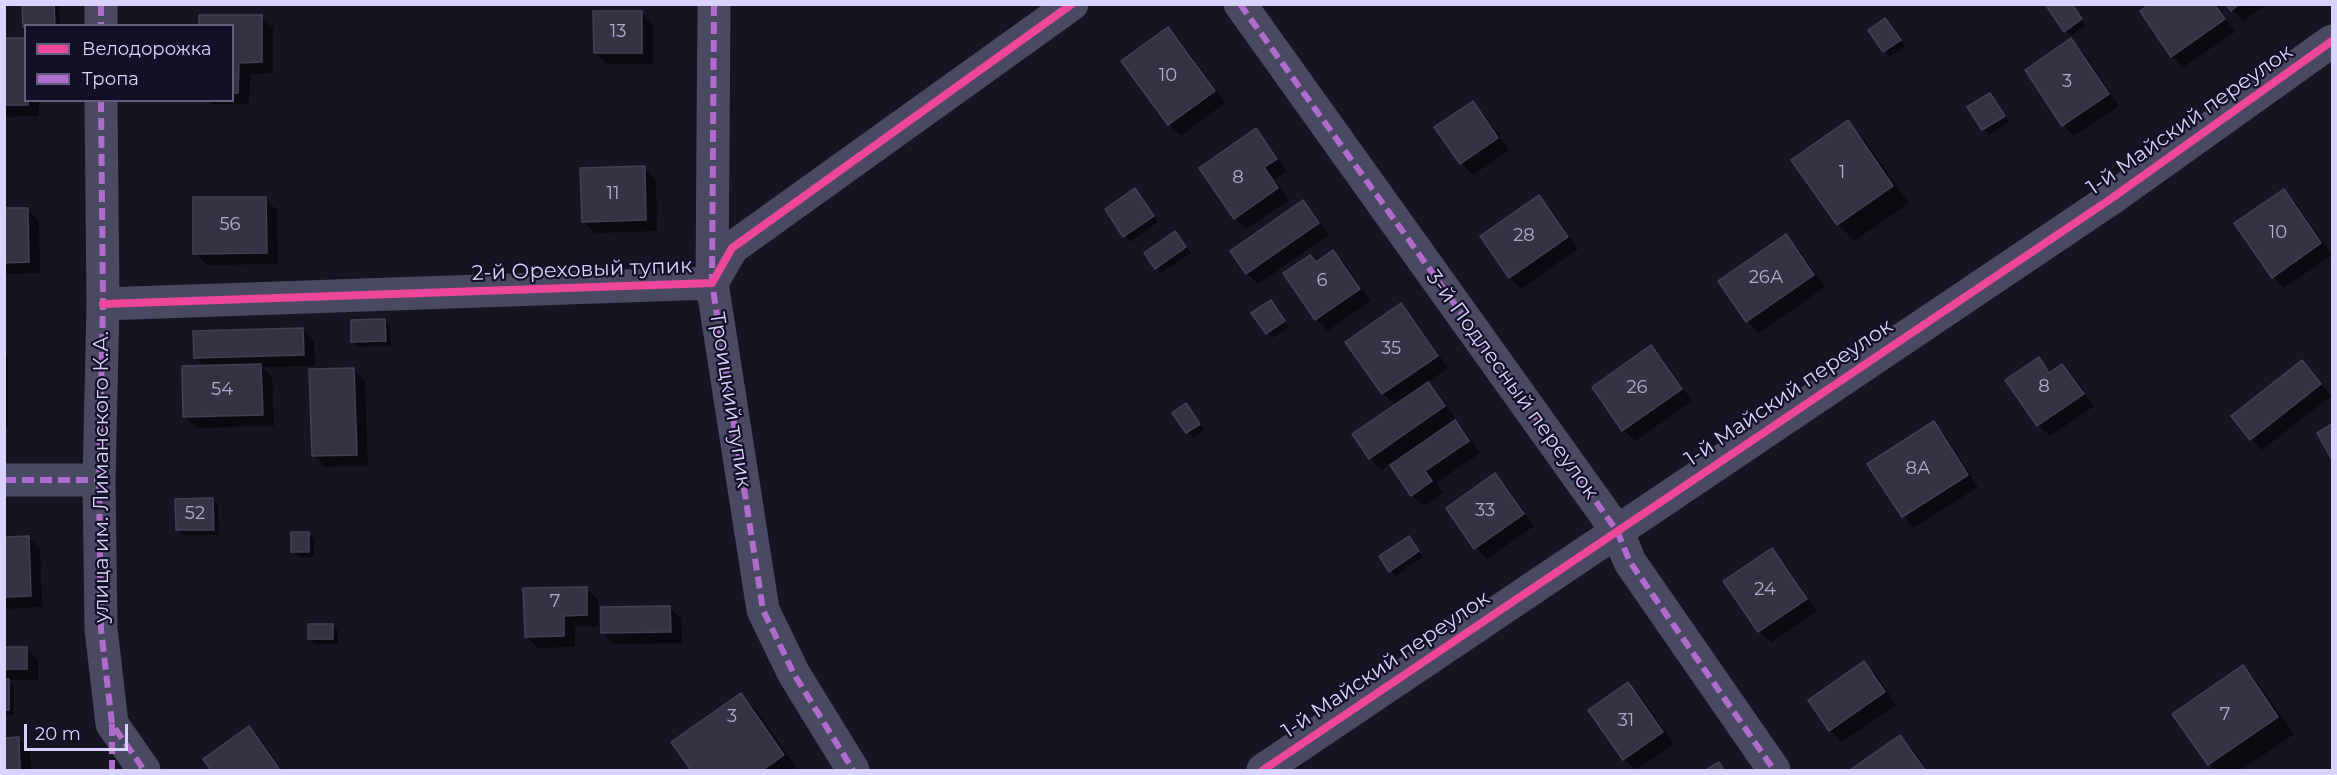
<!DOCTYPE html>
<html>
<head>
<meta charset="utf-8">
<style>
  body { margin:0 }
  #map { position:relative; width:2337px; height:775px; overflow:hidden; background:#161421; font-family:Montserrat,sans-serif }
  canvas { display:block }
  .frame { position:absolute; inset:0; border:6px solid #d9d4ff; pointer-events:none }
  .legend { position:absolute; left:24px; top:24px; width:210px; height:78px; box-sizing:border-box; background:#130f26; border:2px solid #625e7d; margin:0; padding:8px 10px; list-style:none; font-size:18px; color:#d9d4ff }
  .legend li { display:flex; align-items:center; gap:12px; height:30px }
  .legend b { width:30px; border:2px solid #625e7d }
  .scale { position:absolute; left:24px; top:724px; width:104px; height:27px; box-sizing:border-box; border:3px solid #d9d4ff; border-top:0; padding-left:8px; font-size:18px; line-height:21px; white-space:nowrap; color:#d9d4ff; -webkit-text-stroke:4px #130f26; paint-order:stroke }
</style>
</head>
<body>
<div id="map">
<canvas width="2337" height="775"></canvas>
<div class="frame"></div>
<ul class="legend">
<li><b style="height:8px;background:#ed469a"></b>Велодорожка</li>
<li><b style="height:8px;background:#b06ccc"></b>Тропа</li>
</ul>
<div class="scale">20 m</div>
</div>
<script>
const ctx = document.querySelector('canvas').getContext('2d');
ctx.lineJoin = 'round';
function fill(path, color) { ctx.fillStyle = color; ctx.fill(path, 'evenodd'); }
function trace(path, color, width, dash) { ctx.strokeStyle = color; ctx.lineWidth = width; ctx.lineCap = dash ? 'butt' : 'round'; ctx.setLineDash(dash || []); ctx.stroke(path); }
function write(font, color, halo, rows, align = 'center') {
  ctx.font = font + ' Montserrat,sans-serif'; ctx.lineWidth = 4.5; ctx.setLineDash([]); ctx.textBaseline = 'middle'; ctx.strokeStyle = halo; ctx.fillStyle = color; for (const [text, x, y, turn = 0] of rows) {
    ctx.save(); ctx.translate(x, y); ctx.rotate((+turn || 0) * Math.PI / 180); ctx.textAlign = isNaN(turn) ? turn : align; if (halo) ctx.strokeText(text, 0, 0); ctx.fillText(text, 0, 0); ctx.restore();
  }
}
fill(new Path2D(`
  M23,4H59L60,26H26V28Z
  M2072,4L2086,25L2071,36L2065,31Z
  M2153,4H2216L2235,32L2183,67L2172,56Z
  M2228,4H2263L2264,6L2243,21Z
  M642,13L653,25V64H607L595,53Z
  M261,17L273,28V73L250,74L249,104H212L208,100H232V26Z
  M1891,26L1905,46L1890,57L1870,30Z
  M1168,29L1180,40L1225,103L1181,136L1169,124Z
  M4,40L26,100H39V116L4,117Z
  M2071,40L2083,52L2119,106L2074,136L2063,125Z
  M1989,95L2009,122L1989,135L1969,108Z
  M1473,103L1484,114L1509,150L1473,175L1461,163L1437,128Z
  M1848,122L1864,139L1909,203L1854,241L1838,224Z
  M1255,130L1267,142L1287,171L1275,179L1289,200L1246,229L1235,218Z
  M644,168L656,180L657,231L595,233L583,221Z
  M2284,191L2295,202L2332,255L2284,288L2273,277Z
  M1140,196L1158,222L1130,242L1107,210Z
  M1539,197L1550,208L1578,249L1521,289L1510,277Z
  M265,199L277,210L278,264L207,265L195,253Z
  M1303,202L1314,213L1329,235L1258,284L1247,273Z
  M27,209L39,221L40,273L4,274V210Z
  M1175,233L1191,253L1161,273L1156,268Z
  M1786,236L1797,247L1825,287L1759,333L1747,321L1720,281Z
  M1333,252L1345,263L1370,301L1328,331L1317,319L1285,274L1317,263Z
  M1270,302L1289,327L1272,338L1267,333Z
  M1401,305L1412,317L1448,368L1427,383L1439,395L1455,418L1453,420L1467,434L1480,453L1436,483L1443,493L1424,506L1412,495L1390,463L1382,470L1370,458L1396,406L1383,393L1348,342Z
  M385,321L390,327L391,346L358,347L352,341Z
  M302,329L314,341L315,366L262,367L272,377L274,426L196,428L184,417L205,367L195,357Z
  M1651,347L1663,359L1692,401L1635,441L1623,430Z
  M4,352L8,356V427H4Z
  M2038,359L2052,373L2062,366L2074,377L2094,406L2050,436L2038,425L2007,380Z
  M2302,362L2331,396L2262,450L2251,439Z
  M354,370L365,381L368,466L325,467L313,455Z
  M1186,405L1204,430L1193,438L1175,413Z
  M1933,423L1945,434L1978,487L1914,528L1903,516Z
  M1495,475L1507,487L1534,526L1487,559L1476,548Z
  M213,500L218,505L219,535H183L177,529Z
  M309,534L314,539V557H299L293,551Z
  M28,537L40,549L42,607L4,609V538Z
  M1409,538L1423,557L1396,576L1391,571Z
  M1772,550L1783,561L1817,611L1771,643L1760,631L1725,582Z
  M586,588L598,600V626L575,627V647L538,648L526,637Z
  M670,608L681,619L682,643L614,644L602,632Z
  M333,626L338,631V644H315L309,638Z
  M26,648L38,660V680H8L14,686V715H4V649Z
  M1864,663L1876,674L1896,705L1842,742L1830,730L1810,701Z
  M2243,667L2259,684L2294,734L2241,770H2215L2209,764Z
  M1628,684L1640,695L1674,744L1636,770L1624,759Z
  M741,695L758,712L798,770H693L674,742Z
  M249,728L261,740L282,770H213L205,759Z
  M1900,737L1912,748L1927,770H1852Z
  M4,739H19L30,750L31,770H4Z`), '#0007');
const building = new Path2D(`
  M22,4H54L55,26L23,27Z
  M2045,4H2072L2082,19L2064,32Z
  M2150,4H2214L2225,19L2171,57L2140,11Z
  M2226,4H2239L2231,11Z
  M593,11H642V53H594Z
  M199,15H262V62L239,63L238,93H232V26H199Z
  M1885,18L1901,40L1883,52L1868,30Z
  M1168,27L1215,91L1168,125L1121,61Z
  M4,38H26V100H28V105H4Z
  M2071,38L2109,94L2062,126L2025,70Z
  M1990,93L2005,116L1982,130L1967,107Z
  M1473,101L1498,138L1460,164L1434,127Z
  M1848,120L1893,186L1837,225L1791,160Z
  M1256,128L1277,159L1264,167L1278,188L1234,219L1199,168Z
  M645,166L646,220L582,222L580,168Z
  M1135,188L1154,216L1123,237L1105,209Z
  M2284,189L2321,243L2272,278L2234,223Z
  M1539,195L1568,237L1509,278L1480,236Z
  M193,197H266L267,253L193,254Z
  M1303,200L1319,223L1246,274L1230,251Z
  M4,208H28L29,262L4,263Z
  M1175,231L1186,247L1155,269L1144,253Z
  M1786,234L1814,275L1746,322L1718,281Z
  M1333,250L1360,289L1315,320L1283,273L1310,255L1316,262Z
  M1271,300L1285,321L1266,334L1251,313Z
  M1401,303L1438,356L1382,394L1345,342Z
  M385,319L386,341L351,342V320Z
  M303,328L304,355L194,358L193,331Z
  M1651,345L1682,389L1622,431L1592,387Z
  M2039,357L2049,373L2062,364L2084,394L2037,426L2005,380Z
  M2302,360L2321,384L2250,440L2231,416Z
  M261,364L263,415L183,417L182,366Z
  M354,368L357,455L312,456L309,369Z
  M1428,382L1445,406L1369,459L1352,434Z
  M1186,403L1200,424L1186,433L1172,413Z
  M1455,420L1469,441L1425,471L1432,481L1411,496L1390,465Z
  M1934,421L1968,475L1902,517L1867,464Z
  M2332,424V460L2317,433Z
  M1495,473L1524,514L1474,549L1446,508Z
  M213,498L214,530H176L175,499Z
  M291,532H309V552H291Z
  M29,536L31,596L4,597V537Z
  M1409,536L1419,551L1389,572L1379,556Z
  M1772,548L1807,599L1758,632L1723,581Z
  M587,587V615L564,616V636L525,637L523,588Z
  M670,606L671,632L601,633V607Z
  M308,624H333V639H308Z
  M4,647H27V669H4Z
  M1864,661L1885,692L1829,731L1808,700Z
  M2243,665L2278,717L2208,765L2172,714Z
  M4,679H9V710H4Z
  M1628,682L1663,732L1623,760L1588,710Z
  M741,693L784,755L763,770H691L671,742Z
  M249,726L280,770H211L203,759Z
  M1900,735L1925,770H1850Z
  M19,737L20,770H4V738Z
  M1719,762L1724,770H1706Z`);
fill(building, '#343243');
trace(building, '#433f54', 1.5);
trace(new Path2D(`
  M101,4V26
  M714,4L712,283L763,610L794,674L853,770
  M1240,4L1617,531L1630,562L1774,770
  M101,100L103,304L99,480L101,629L112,724L144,770
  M103,304L712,283L732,248L1072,4
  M4,480H99
  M1263,770L2112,198L2332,41`), '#4a4962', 33);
trace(new Path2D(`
  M101,4V26
  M714,4L712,283L763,610L794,674L853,770
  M1240,4L1617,531L1630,562L1774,770
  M101,100L103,304L99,480L101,629L112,724L144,770
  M4,480H99
  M112,724V770`), '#b06ccc', 6, [12, 6]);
trace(new Path2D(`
  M103,304L712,283L732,248L1072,4
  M1263,770L2112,198L2332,41`), '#ed469a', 8);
write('18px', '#b0acd0', null, [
  ["13",618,32],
  ["10",1168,76],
  ["3",2067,82],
  ["1",1842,173],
  ["8",1238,178],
  ["11",613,194],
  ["56",230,225],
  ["10",2278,233],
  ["28",1524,236],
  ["26А",1766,278],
  ["6",1322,281],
  ["35",1391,349],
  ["8",2044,387],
  ["26",1637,388],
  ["54",222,390],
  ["8А",1918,469],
  ["33",1485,511],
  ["52",195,514],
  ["24",1765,590],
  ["7",555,602],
  ["7",2225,715],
  ["3",732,717],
  ["31",1626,721]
]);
write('21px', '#d9d4ff', '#130f26', [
  ["1-й Майский переулок",2190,120,-35],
  ["2-й Ореховый тупик",582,270,-2],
  ["3-й Подлесный переулок",1512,385,54],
  ["1-й Майский переулок",1789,393,-34],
  ["Троицкий тупик",730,400,81],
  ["улица им. Лиманского К.А.",102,477,-90],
  ["1-й Майский переулок",1386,665,-34]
]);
</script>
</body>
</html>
